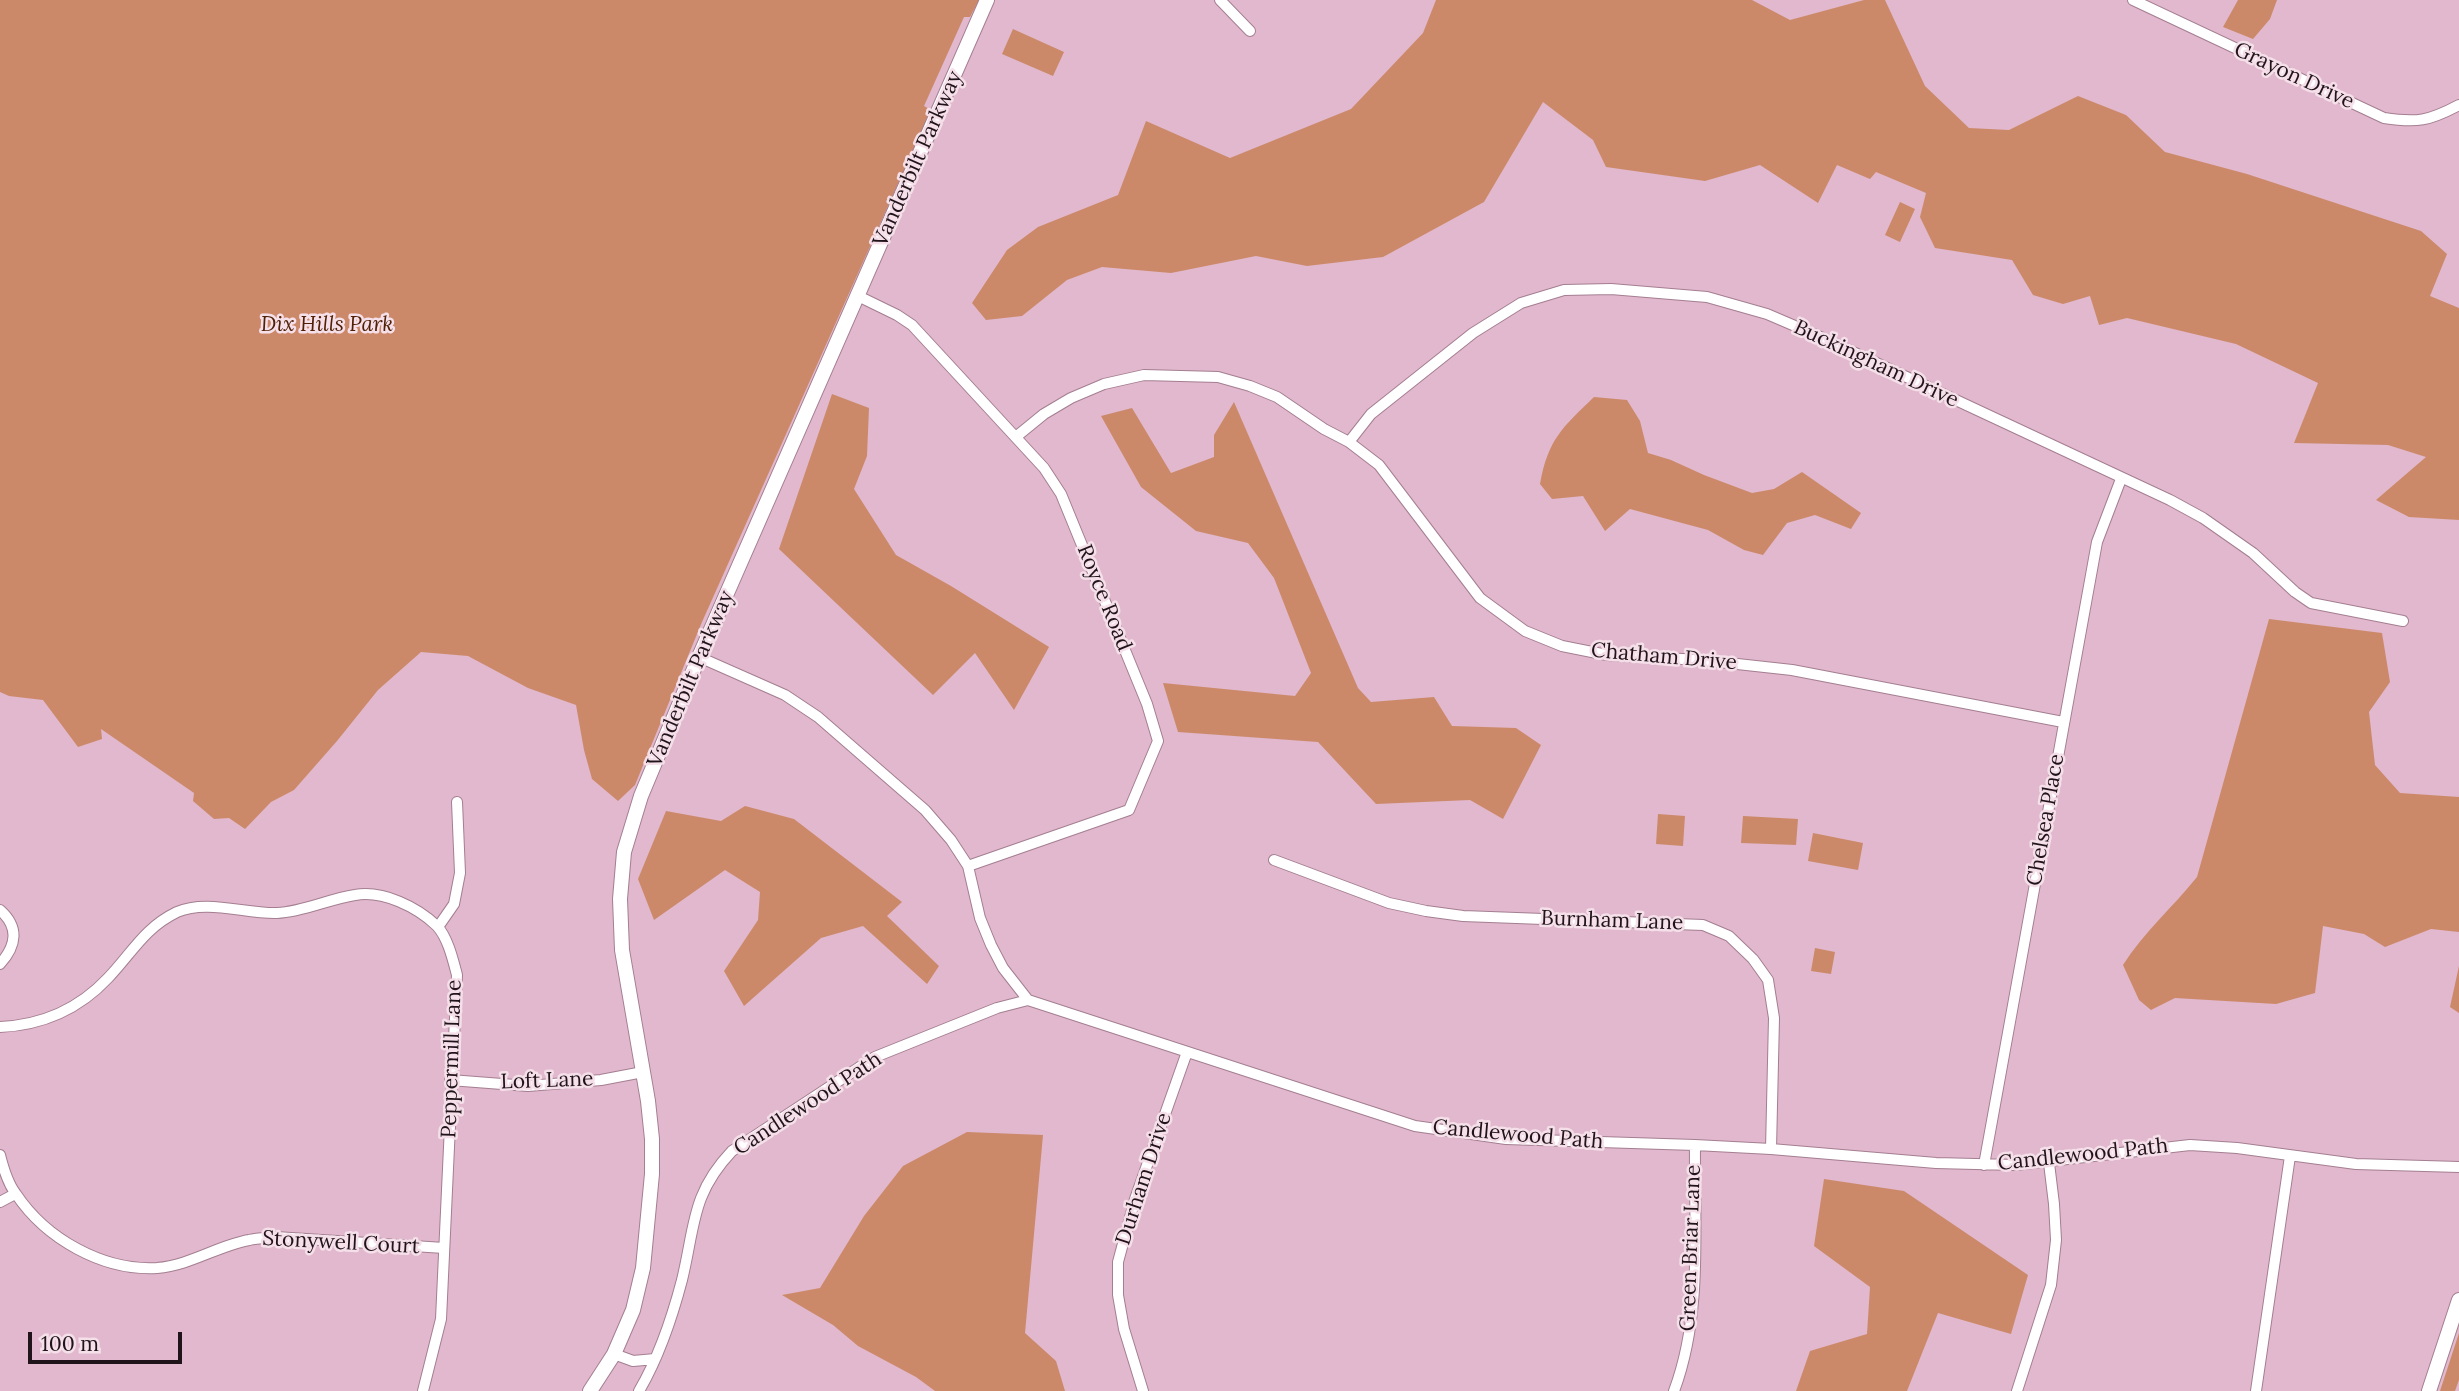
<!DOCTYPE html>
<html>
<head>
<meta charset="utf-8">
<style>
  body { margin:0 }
  #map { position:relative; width:2459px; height:1391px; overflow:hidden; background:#e1b8cd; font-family:Lora,serif }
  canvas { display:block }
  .scale { position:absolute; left:28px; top:1332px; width:154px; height:32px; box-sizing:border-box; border:4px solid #21131a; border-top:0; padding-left:9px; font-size:21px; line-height:24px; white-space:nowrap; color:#21131a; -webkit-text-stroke:5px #f5e0ea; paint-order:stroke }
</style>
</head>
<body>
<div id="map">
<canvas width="2459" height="1391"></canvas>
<div class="scale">100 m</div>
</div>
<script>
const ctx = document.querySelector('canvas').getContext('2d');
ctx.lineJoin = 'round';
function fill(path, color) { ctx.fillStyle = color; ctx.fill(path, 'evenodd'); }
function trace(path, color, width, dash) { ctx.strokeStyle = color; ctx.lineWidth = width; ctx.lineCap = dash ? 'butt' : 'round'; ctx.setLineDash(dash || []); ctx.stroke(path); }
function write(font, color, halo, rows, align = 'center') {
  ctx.font = font + ' Lora,serif'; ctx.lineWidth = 5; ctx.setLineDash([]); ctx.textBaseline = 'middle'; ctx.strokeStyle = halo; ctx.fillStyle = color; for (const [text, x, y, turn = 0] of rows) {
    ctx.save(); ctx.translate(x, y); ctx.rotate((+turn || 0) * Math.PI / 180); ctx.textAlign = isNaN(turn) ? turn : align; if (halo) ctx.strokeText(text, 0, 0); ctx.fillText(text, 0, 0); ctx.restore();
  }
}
fill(new Path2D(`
  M0,0H979L970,17H964L924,106L931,110L702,622L635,785L618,801L592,779L584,750L576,705L528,688L468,656L421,652L378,690L337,741L294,790L271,802L245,829L229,818L214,819L193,801L194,793L101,729L102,739L78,747L43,700L9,696L0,692Z
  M1436,0H1752L1790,20L1864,0H1885L1925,86L1969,128L2009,130L2078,96L2126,115L2165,152L2247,174L2421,231L2447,254L2430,296L2459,308V520L2409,517L2376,500L2426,457L2388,445L2294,443L2318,383L2236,344L2127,318L2099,325L2090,296L2063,304L2033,295L2012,260L1935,248L1920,217L1926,193L1876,172L1870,179L1837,165L1818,203L1760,165L1705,181L1606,167L1593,140L1543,102L1484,202L1383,257L1307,266L1256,256L1171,273L1102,267L1067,280L1022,316L986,320L972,303L1007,250L1038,227L1118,195L1146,121L1230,158L1351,109L1423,33Z
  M2238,0H2277L2270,19L2253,39L2223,27Z
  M1013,29L1064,52L1053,76L1002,54Z
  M1900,202L1915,209L1900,242L1885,235Z
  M832,394L869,408L867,456L854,489L896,555L951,586L1049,647L1014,710L975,653L933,695L779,549Z
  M1594,397L1627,400L1640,421L1648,453L1671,460L1704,475L1752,493L1774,489L1802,472L1861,513L1851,529L1815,515L1787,523L1763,555L1744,550L1708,530L1630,509L1605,531L1583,496L1552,499L1540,484C1548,439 1563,427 1594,397Z
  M1234,402L1358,688L1371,702L1434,697L1452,726L1516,728L1541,745L1503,819L1470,800L1376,804L1318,742L1178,732L1163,683L1295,696L1311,673L1274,578L1248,543L1196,531L1141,487L1101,416L1132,408L1171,473L1214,457V435Z
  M2269,619L2382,633L2390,682L2369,712L2375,765L2400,793L2459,797V932L2431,929L2385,947L2364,934L2323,926L2315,993L2276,1004L2175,998L2151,1010L2139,1000L2123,965C2143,933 2173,907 2197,877Z
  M745,806L794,819L902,902L887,916L939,966L927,984L863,926L821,938L744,1006L724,971L758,920L760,892L725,870L654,920L638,879L666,811L721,821Z
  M1658,814L1685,816L1683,846L1656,844Z
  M1743,816L1798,819L1796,845L1741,843Z
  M1813,833L1863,843L1858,870L1808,861Z
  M1815,948L1835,952L1831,974L1811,971Z
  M2459,966V1013L2450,1007Z
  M967,1132L1043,1135L1025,1333L1056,1361L1065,1391H935L916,1377L858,1346L833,1325L782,1295L820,1288L864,1216L903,1166Z
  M1824,1179L1904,1191L2028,1275L2011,1334L1938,1313L1907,1391H1796L1810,1351L1867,1334L1870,1287L1814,1246Z
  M2459,1333V1380L2455,1391H2440Z`), '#cc8969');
const minor = new Path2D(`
  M1220,0L1250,31
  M2133,0L2384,118C2417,123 2429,121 2459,105
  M858,296L897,315L912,325L1044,468L1061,494L1147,704L1158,741L1129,810L968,866
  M1017,436L1044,414L1071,398L1104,384L1144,375L1218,377L1250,386L1277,397L1324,429L1349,442L1379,465L1480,598L1525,631L1562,646L1607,655L1701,660L1792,670L2063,722
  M1349,442L1371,414L1473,333L1521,303L1564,290L1611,289L1707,297L1767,314L1823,338L2170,500L2203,518L2253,553L2295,592L2311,603L2403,621
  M699,657L785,695L818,717L925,810L951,840L968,866L980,918L991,945L1003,968L1028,1000
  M1274,860L1389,903L1426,911L1463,916L1703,925L1729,936L1753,959L1768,980L1774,1018L1771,1149
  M0,910C19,927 17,945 0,964
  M438,927L454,904L460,873L457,802
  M0,1027C43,1025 79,1009 108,978C132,953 144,928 177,912C207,899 245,914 277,913C304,912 328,899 355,895C383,890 417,907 437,926C448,938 453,960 457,975L441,1319L423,1391
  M450,1080L528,1086L601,1080L643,1072
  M0,1155C3,1167 8,1184 16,1194C46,1239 103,1271 157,1268C191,1265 217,1246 249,1240C258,1238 267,1238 276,1237L444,1248
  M1984,1165L2097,542L2121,479
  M0,1202L15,1194
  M614,1354L633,1361L655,1359
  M639,1391C659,1357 672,1318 682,1280C695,1227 691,1194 732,1151L875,1057L997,1008L1028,1000L1415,1126L1506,1139L1695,1145L1771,1149L1936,1163L2015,1165L2190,1145L2237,1148L2356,1164L2459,1167
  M1143,1391L1124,1329L1118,1295V1262L1135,1199L1187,1052
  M1674,1391C1703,1314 1694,1226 1695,1145
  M2017,1391L2051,1285L2056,1240L2054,1204L2049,1163
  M2256,1391L2290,1156`);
const secondary = new Path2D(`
  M590,1391L614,1354L633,1310L643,1268L652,1174V1139L648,1101L622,950L620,899L624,852L641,796L699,657L987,0
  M2429,1391L2459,1300`);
trace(minor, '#a47e91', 12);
trace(secondary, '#a47e91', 16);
trace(minor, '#fff', 10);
trace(secondary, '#fff', 14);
write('21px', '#21131a', '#f5e0ea', [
  ["Grayon Drive",2294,76,25],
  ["Vanderbilt Parkway",918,159,-66],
  ["Buckingham Drive",1876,364,25],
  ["Royce Road",1104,598,68],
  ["Chatham Drive",1664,657,5],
  ["Vanderbilt Parkway",691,679,-67],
  ["Chelsea Place",2046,820,-80],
  ["Burnham Lane",1612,921,2],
  ["Peppermill Lane",452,1059,-88],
  ["Loft Lane",547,1081,-2],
  ["Candlewood Path",808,1104,-33],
  ["Candlewood Path",1518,1135,5],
  ["Candlewood Path",2083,1155,-6],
  ["Durham Drive",1144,1179,-72],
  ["Stonywell Court",341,1243,3],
  ["Green Briar Lane",1691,1248,-88]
]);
write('italic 21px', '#502005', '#f5e0ea', [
  ["Dix Hills Park",327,325]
]);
</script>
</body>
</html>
